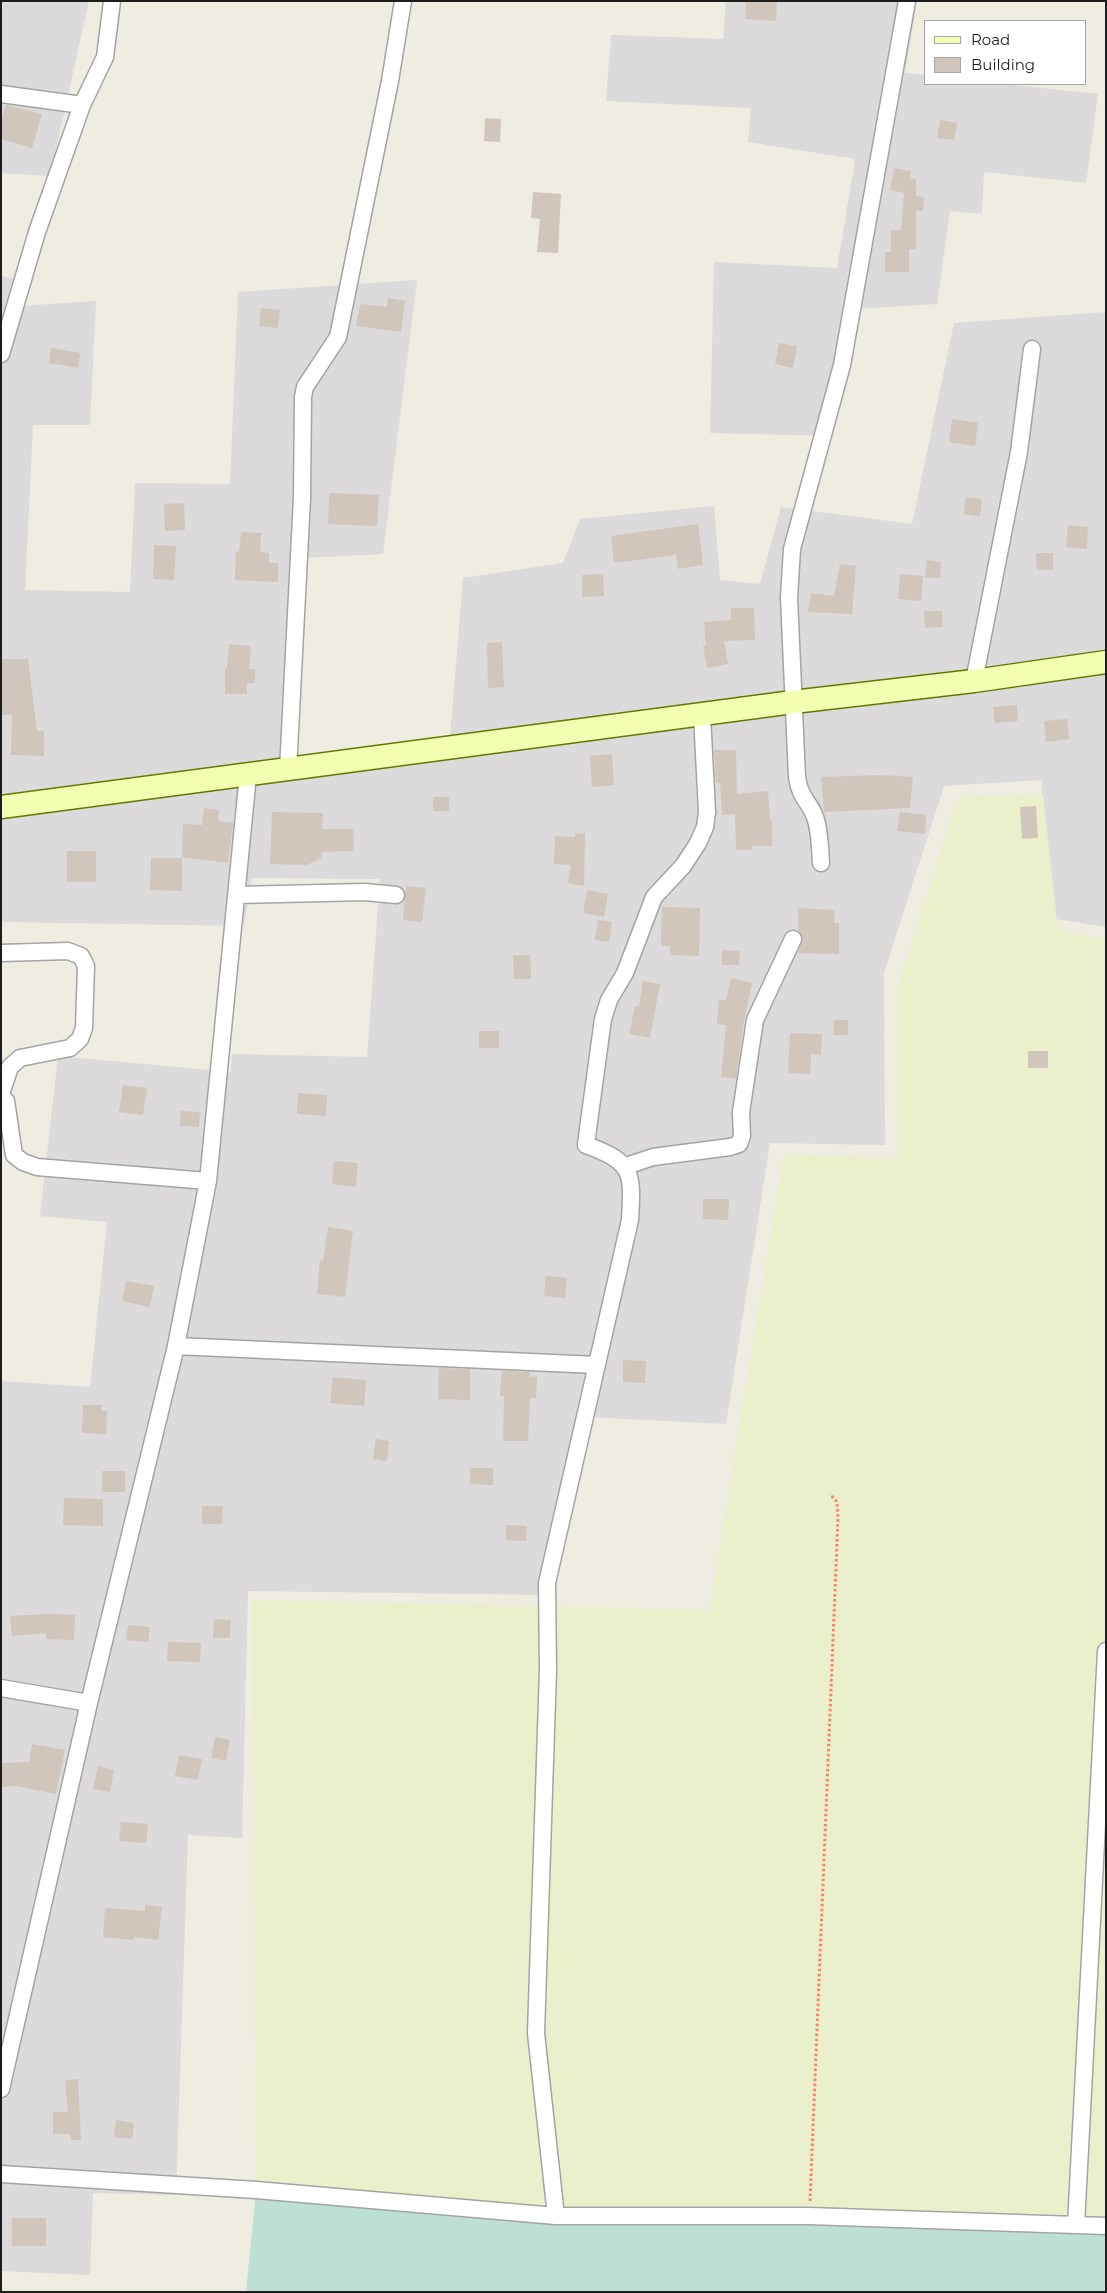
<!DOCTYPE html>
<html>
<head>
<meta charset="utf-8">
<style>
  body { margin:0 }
  #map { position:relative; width:1107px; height:2293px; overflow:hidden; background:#efece2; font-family:Montserrat,sans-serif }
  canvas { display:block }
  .frame { position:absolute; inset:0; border:2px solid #1d1d1d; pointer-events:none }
  .legend { position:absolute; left:924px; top:20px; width:162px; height:65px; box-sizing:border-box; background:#fff; border:1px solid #a5a5a5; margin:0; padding:6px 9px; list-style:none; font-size:15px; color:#1d1d1d }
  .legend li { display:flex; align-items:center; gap:10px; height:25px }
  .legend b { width:25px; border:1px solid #a5a5a5 }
</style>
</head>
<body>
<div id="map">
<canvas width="1107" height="2293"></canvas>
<div class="frame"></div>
<ul class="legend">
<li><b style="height:6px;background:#f4feb1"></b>Road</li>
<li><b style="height:14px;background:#d0c6bb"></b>Building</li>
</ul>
</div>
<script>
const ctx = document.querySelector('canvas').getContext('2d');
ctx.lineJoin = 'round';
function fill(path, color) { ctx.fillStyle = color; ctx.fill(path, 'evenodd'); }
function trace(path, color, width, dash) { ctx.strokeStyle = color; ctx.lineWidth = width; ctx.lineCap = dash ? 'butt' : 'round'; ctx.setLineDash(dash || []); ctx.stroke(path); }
fill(new Path2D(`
  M1,1H89L50,176L1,173Z
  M726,1H917L905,73L926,75V84H1004L1098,94L1086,183L984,172L982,214L950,211L937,304L857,309L832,436L710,433L714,262L837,268L855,159L748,142L751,108L606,101L611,35L723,39Z
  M1,276L26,281L19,306L96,301L90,425H33L25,590L130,592L135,483L230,484L238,292L417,280L383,554L304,558L288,760L450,738L463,578L563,563L580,519L714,506L720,580L760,584L781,507L912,524L954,323L1106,312V927L1038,916L1042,780L944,786L884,973L885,1145L770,1143L726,1424L588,1417L547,1595L248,1591L242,1838L188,1835L176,2195L93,2193L90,2275L1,2271V1381L90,1387L107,1222L40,1216L58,1056L231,1072L232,1054L367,1057L380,879L252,878L244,926L1,922Z`), '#dcdada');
fill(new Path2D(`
  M1043,794L1058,930L1106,939V2230L556,2216L256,2190L252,1600L709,1610L784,1154L897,1159V990L957,798Z`), '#eaf0cc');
fill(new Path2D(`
  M256,2190L556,2216L1106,2230V2292H246Z`), '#bedfd3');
fill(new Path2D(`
  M746,1H777L776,21L745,19Z
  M6,105L42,114L32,148L1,139V119Z
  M485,118L501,119L500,142L484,141Z
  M940,120L957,123L954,140L937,138Z
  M894,168L911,171L910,179H916V196L924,197L923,211L916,210V249H909V272H885V252H891V230H901L904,193L890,190Z
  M533,192L561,194L558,253L537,252L540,219L531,218Z
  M388,298L405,301L401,332L356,326L360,304L387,307Z
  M261,308L280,310L278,328L259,326Z
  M779,343L797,346L793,368L775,364Z
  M51,348L80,353L78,368L49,363Z
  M952,419L978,423L975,446L949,442Z
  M329,493L379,495L377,526L328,524Z
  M966,497L982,499L980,516L964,514Z
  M184,503L185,530L165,531L164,504Z
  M698,524L703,565L678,569L676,555L614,563L611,536Z
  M1068,525L1088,527L1087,549L1066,547Z
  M241,532L261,533L260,552L269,553V563H278V582L235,580L236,551L239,552Z
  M154,545L176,546L174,580L153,579Z
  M1036,553H1053V570H1037Z
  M927,560L941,562L940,578L925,577Z
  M840,564L856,566L852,614L808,612L811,593L834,596Z
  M603,574L604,596L582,597V575Z
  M900,574L923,576L921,601L898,599Z
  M731,608H754L755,640L724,641L728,664L707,668L703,646H706L704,622L731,620Z
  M924,611H942L943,627L925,628Z
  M502,642L504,687L488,688L487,643Z
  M229,644L251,646L249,669H255V683H247V694H225V668H227Z
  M1,659H28L37,731H44V756L11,755L12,715H1Z
  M1017,705L1018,721L995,723L993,707Z
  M1067,719L1069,739L1046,742L1044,721Z
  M714,750H736L737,794L768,791L770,820H772V846H752V850H736L735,814L722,815L720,783H716Z
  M612,754L614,785L592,787L590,756Z
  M881,775L913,777L910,808L824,812L821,777Z
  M433,797H449V811H433Z
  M1036,806L1038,838L1022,839L1020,807Z
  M204,808L219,810L218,821L233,823L228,863L182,857L183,824L202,825Z
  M272,812L323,813L322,829H353L354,851L322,852L321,858L307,865L270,864Z
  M900,812L926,815L925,834L897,831Z
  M575,833L585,834L584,886L568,883L571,865L554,864L555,836L575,837Z
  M67,851H96V882H67Z
  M151,858H182V891L150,890Z
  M406,886L426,888L422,922L403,920Z
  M587,890L608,894L604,917L583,913Z
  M662,907L700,908L699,956L670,955V946H661Z
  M798,908L835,910L834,923H839V954L798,953L803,939L798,931Z
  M598,920L612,922L609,942L595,940Z
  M722,950L740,951L739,965H722Z
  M513,955H530L531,979H514Z
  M731,978L752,983L743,1027L736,1079L721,1077L726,1025L717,1024L719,1000H726Z
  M643,981L660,984L650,1038L629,1034L635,1006L639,1007Z
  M834,1020H848V1035H833Z
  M479,1031H499V1048H479Z
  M790,1033L822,1034L821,1055L811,1054L810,1074L788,1073Z
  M1028,1051H1048V1068H1028Z
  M123,1085L147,1088L143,1115L119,1112Z
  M298,1093L327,1095L326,1116L297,1114Z
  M181,1111L200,1112L199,1127L180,1126Z
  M334,1161L358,1163L356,1187L332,1184Z
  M703,1199H729L728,1220L703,1219Z
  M328,1227L353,1231L345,1297L317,1294L320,1260L323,1261Z
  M546,1276L567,1278L565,1298L544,1296Z
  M126,1281L154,1286L150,1307L122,1301Z
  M623,1360L646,1361L645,1383L623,1382Z
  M439,1368L470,1369V1400L438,1399Z
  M502,1371L530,1372L529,1376L537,1377L536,1398H530L528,1441H503L504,1396H500Z
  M333,1377L366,1380L364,1406L330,1403Z
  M83,1405H102L101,1411H107L106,1434L82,1433Z
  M376,1439L389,1441L387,1461L373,1459Z
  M470,1468H493V1485L470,1484Z
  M102,1471H125V1492H102Z
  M64,1498L103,1499V1526L63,1525Z
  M202,1506H223L222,1524H202Z
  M506,1525L527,1526L526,1541L506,1540Z
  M47,1614L75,1615L74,1640L46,1639V1633L12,1636L10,1616Z
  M214,1619L231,1620L230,1638H213Z
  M128,1625L150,1627L148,1642L126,1640Z
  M168,1642L201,1643L200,1662L167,1661Z
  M215,1737L230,1740L226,1761L211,1758Z
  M32,1744L65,1750L56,1794L16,1786L1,1787V1763L29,1762Z
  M179,1755L202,1759L198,1780L175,1776Z
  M98,1766L114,1770L110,1792L93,1789Z
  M121,1822L148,1824L146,1843L119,1841Z
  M145,1905L162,1907L158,1940L134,1937V1940L103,1937L105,1908L145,1911Z
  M78,2079L81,2140H71L70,2134H53V2112H68L65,2080Z
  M116,2120L134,2123L132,2139L114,2137Z
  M12,2218H46V2246H12Z`), '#d0c6bb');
const street = new Path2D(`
  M1,94L82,105
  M1,354L37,232L82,105L105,57L112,1
  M974,681L1019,452L1032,349
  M288,770L302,498L303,397L305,387L338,337L390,81L403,1
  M821,863C820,849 820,833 816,820C811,802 800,800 797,777L789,598L792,549L842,365L907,1
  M236,895L365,892L396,895
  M1,953L68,951L81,956L86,966L84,1028L80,1039L70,1048L20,1058L10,1067L1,1094
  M1,1096L6,1101L14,1155L23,1162L37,1167L208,1181
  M626,1166L653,1157L730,1147L739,1144L742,1136L741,1112L755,1020L793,939
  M176,1346L597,1365
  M1,1688L89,1703
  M1,2089L89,1703L176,1346L208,1181L248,775
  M1,2174L256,2190L556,2216H809L1106,2226
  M556,2216L536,2033L548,1670L547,1583L630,1220C633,1172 633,1162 586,1145L588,1129L603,1019L609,1000L625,973L654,897L683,866L698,843L705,827L707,812L702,715
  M1076,2225L1106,1651`);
const secondary = new Path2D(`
  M1,807L793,702L974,681L1106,662`);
trace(street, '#a4a4a4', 19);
trace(secondary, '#617900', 25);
trace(new Path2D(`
  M810,2201L838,1518L837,1502L830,1494`), '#ff8264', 3, [2.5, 2.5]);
trace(street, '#fff', 16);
trace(secondary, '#f4feb1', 22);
</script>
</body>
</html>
